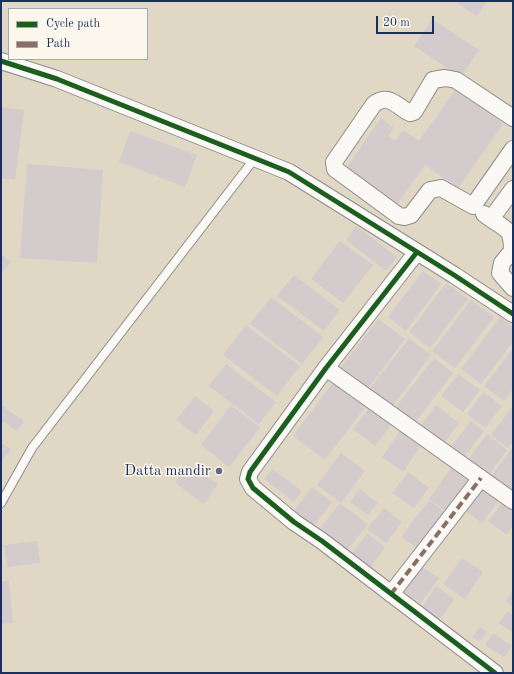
<!DOCTYPE html>
<html>
<head>
<meta charset="utf-8">
<style>
  body { margin:0 }
  #map { position:relative; width:514px; height:674px; overflow:hidden; background:#e0d8c5; font-family:"Old Standard TT",serif }
  canvas { display:block }
  .frame { position:absolute; inset:0; border:2px solid #1b2f5e; pointer-events:none }
  .legend { position:absolute; left:8px; top:8px; width:140px; height:52px; box-sizing:border-box; background:#fbf7ec; border:1px solid #a1a7b3; margin:0; padding:5px 7px; list-style:none; font-size:12px; color:#1b2f5e }
  .legend li { display:flex; align-items:center; gap:8px; height:20px }
  .legend b { width:20px; border:1px solid #a1a7b3 }
  .scale { position:absolute; left:376px; top:16px; width:58px; height:18px; box-sizing:border-box; border:2px solid #1b2f5e; border-top:0; padding-left:5px; font-size:12px; line-height:14px; white-space:nowrap; color:#1b2f5e; -webkit-text-stroke:3px #fbf7ec; paint-order:stroke }
</style>
</head>
<body>
<div id="map">
<canvas width="514" height="674"></canvas>
<div class="frame"></div>
<ul class="legend">
<li><b style="height:5px;background:#1b5e20"></b>Cycle path</li>
<li><b style="height:5px;background:#8d6e63"></b>Path</li>
</ul>
<div class="scale">20 m</div>
</div>
<script>
const ctx = document.querySelector('canvas').getContext('2d');
ctx.lineJoin = 'round';
function fill(path, color) { ctx.fillStyle = color; ctx.fill(path, 'evenodd'); }
function trace(path, color, width, dash) { ctx.strokeStyle = color; ctx.lineWidth = width; ctx.lineCap = dash ? 'butt' : 'round'; ctx.setLineDash(dash || []); ctx.stroke(path); }
function write(font, color, halo, rows, align = 'center') {
  ctx.font = font + ' "Old Standard TT",serif'; ctx.lineWidth = 3; ctx.setLineDash([]); ctx.textBaseline = 'middle'; ctx.strokeStyle = halo; ctx.fillStyle = color; for (const [text, x, y, turn = 0] of rows) {
    ctx.save(); ctx.translate(x, y); ctx.rotate((+turn || 0) * Math.PI / 180); ctx.textAlign = isNaN(turn) ? turn : align; if (halo) ctx.strokeText(text, 0, 0); ctx.fillText(text, 0, 0); ctx.restore();
  }
}
fill(new Path2D(`
  M454,1H487L477,16Z
  M432,19L479,50L461,77L414,46Z
  M455,90L474,103L477,100L497,114L494,117L503,124L458,188L425,165L396,206L344,171L381,118L394,128L388,136L395,141L403,130L419,141Z
  M1,107L24,110L15,180L1,178Z
  M130,131L197,155L185,187L119,162Z
  M27,164L103,170L97,263L20,258Z
  M356,226L397,257L386,271L346,240Z
  M340,241L373,265L343,303L311,279Z
  M1,254L11,262L1,274Z
  M423,271L441,284L406,331L388,317Z
  M294,275L340,310L324,331L277,296Z
  M446,283L468,299L430,348L409,332Z
  M271,297L323,337L302,364L250,324Z
  M471,300L494,317L455,368L432,351Z
  M500,317L513,327V342L481,384L461,369Z
  M378,319L405,339L366,391L339,370Z
  M246,325L300,366L277,396L223,355Z
  M409,338L431,355L392,407L369,390Z
  M513,348V389L504,401L484,386Z
  M434,358L453,373L415,423L395,408Z
  M226,364L276,402L259,424L209,386Z
  M458,374L480,390L463,412L441,396Z
  M334,381L366,406L325,460L293,436Z
  M483,392L502,406L485,428L467,414Z
  M195,396L214,411L196,435L176,420Z
  M372,404L394,421L375,446L353,429Z
  M1,405L24,421L17,431L1,420Z
  M231,405L260,427L229,467L201,445Z
  M436,405L459,423L442,446L419,428Z
  M512,407L513,408V441L508,448L491,435Z
  M471,421L484,431L465,456L451,447Z
  M402,428L423,443L403,472L382,457Z
  M487,434L507,450L488,476L468,460Z
  M1,443L11,449L1,463Z
  M512,448L513,490L512,492L491,476Z
  M341,453L365,471L341,503L317,485Z
  M456,461L478,477L451,515L429,499Z
  M188,464L218,484L204,504L175,483Z
  M272,469L302,491L294,502L264,479Z
  M408,472L429,488L414,508L392,493Z
  M480,482L500,498L482,523L461,508Z
  M312,487L332,502L311,530L291,515Z
  M360,489L378,503L368,515L350,502Z
  M429,500L448,515L421,551L401,537Z
  M340,503L368,524L346,552L318,531Z
  M502,503L513,511V526L507,535L488,521Z
  M384,508L402,522L386,543L367,529Z
  M367,533L385,547L370,568L352,554Z
  M37,541L40,563L7,567L4,545Z
  M462,558L483,572L465,599L443,584Z
  M417,564L439,578L421,603L400,588Z
  M9,581L13,623L1,624V582Z
  M436,586L454,599L438,622L420,610Z
  M513,591V607L505,601Z
  M508,611L513,615V633L499,623Z
  M480,627L487,632L479,642L472,637Z
  M493,633L512,646L504,657L485,645Z`), '#d4cbcd');
const lane = new Path2D(`
  M1,503L32,448L255,158`);
const street = new Path2D(`
  M1,61L57,79L289,172L454,275L513,314
  M513,118L456,80L445,78L433,80L414,112L410,113C396,106 389,93 374,104L334,162L335,169L399,216L404,217L411,215L430,190L441,188L473,206L513,149
  M484,214L491,219L513,189
  M491,219C508,230 512,230 512,251L502,263L500,273L513,288
  M417,252L326,368L255,465L250,472L248,479L253,488L294,522L322,541L495,673
  M326,368L513,501
  M391,594L481,478`);
trace(lane, '#8e8d8b', 10);
trace(street, '#8e8d8b', 18);
trace(lane, '#faf9f6', 8);
trace(street, '#faf9f6', 16);
trace(new Path2D(`
  M391,594L481,478`), '#8d6e63', 4, [8, 4]);
trace(new Path2D(`
  M1,61L57,79L289,172L454,275L513,314
  M417,252L326,368L255,465L250,472L248,479L253,488L294,522L322,541L495,673`), '#1b5e20', 5);
for (const [x, y, r, color] of [
  [219,471,4,"#606a82"]
]) { const dot = new Path2D(); dot.arc(x, y, r, 0, 2 * Math.PI); ctx.fillStyle = color; ctx.fill(dot); trace(dot, '#fbf7ec', 1.5); }
write('15px', '#1b2f5e', '#fbf7ec', [
  ["Datta mandir",211,471]
], 'right');
</script>
</body>
</html>
